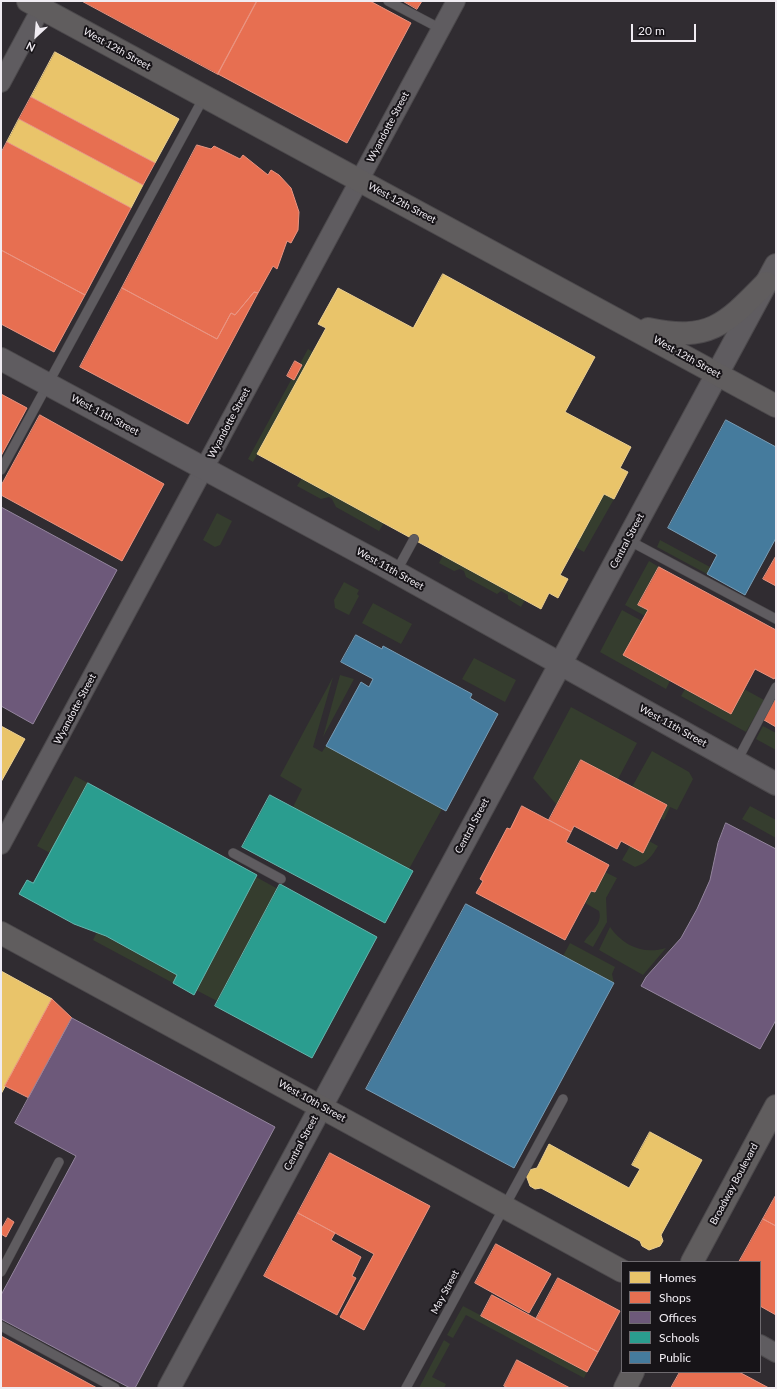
<!DOCTYPE html>
<html>
<head>
<meta charset="utf-8">
<style>
  body { margin:0 }
  #map { position:relative; width:777px; height:1389px; overflow:hidden; background:#302c31; font-family:Lato,sans-serif }
  canvas { display:block }
  .frame { position:absolute; inset:0; border:2px solid #f0ecf2; pointer-events:none }
  .legend { position:absolute; left:621px; top:1261px; width:140px; height:112px; box-sizing:border-box; background:#171418; border:1px solid #6e6a6f; margin:0; padding:5px 7px; list-style:none; font-size:12px; color:#f0ecf2 }
  .legend li { display:flex; align-items:center; gap:8px; height:20px }
  .legend b { width:20px; border:1px solid #6e6a6f }
  .north { position:absolute; left:16px; top:16px; width:40px; height:40px; -webkit-text-stroke:3px #171418; paint-order:stroke; rotate:206deg; font-size:11px; font-weight:700; line-height:16px; text-align:center; color:#f0ecf2 }
  .north::after { content:''; display:block; margin:auto; width:14px; height:18px; background:#f0ecf2; clip-path:polygon(50% 0,100% 100%,50% 72%,0 100%) }
  .scale { position:absolute; left:631px; top:24px; width:65px; height:18px; box-sizing:border-box; border:2px solid #f0ecf2; border-top:0; padding-left:5px; font-size:12px; line-height:14px; white-space:nowrap; color:#f0ecf2; -webkit-text-stroke:3px #171418; paint-order:stroke }
</style>
</head>
<body>
<div id="map">
<canvas width="777" height="1389"></canvas>
<div class="frame"></div>
<ul class="legend">
<li><b style="height:11px;background:#e9c46a"></b>Homes</li>
<li><b style="height:11px;background:#e76f51"></b>Shops</li>
<li><b style="height:11px;background:#6d597a"></b>Offices</li>
<li><b style="height:11px;background:#2a9d8f"></b>Schools</li>
<li><b style="height:11px;background:#457b9d"></b>Public</li>
</ul>
<div class="north">N</div>
<div class="scale">20 m</div>
</div>
<script>
const ctx = document.querySelector('canvas').getContext('2d');
ctx.lineJoin = 'round';
function fill(path, color) { ctx.fillStyle = color; ctx.fill(path, 'evenodd'); }
function trace(path, color, width, dash) { ctx.strokeStyle = color; ctx.lineWidth = width; ctx.lineCap = dash ? 'butt' : 'round'; ctx.setLineDash(dash || []); ctx.stroke(path); }
function write(font, color, halo, rows, align = 'center') {
  ctx.font = font + ' Lato,sans-serif'; ctx.lineWidth = 4; ctx.setLineDash([]); ctx.textBaseline = 'middle'; ctx.strokeStyle = halo; ctx.fillStyle = color; for (const [text, x, y, turn = 0] of rows) {
    ctx.save(); ctx.translate(x, y); ctx.rotate((+turn || 0) * Math.PI / 180); ctx.textAlign = isNaN(turn) ? turn : align; if (halo) ctx.strokeText(text, 0, 0); ctx.fillText(text, 0, 0); ctx.restore();
  }
}
fill(new Path2D(`
  M308,349L313,352L253,462L248,459Z
  M302,478L384,523L379,531L336,507L332,499L329,497L321,499L297,486Z
  M604,494L614,499L584,552L575,547Z
  M217,513L232,521L220,545L215,547L203,540Z
  M660,540L710,567L707,574L657,547Z
  M443,555L525,600L521,607L508,599V595L501,591L497,594L466,577L464,571L460,569L454,571L439,563Z
  M649,561L659,567L638,605L648,610L645,616L625,605Z
  M344,582L359,590L357,594L359,596L349,615L335,608L334,600Z
  M373,603L412,624L401,644L362,623Z
  M622,610L642,621L623,655L670,681L666,689L600,652Z
  M474,658L516,680L505,702L462,679Z
  M340,675L354,679L323,737Z
  M333,677L313,747L322,752L326,746L442,809L409,869L293,807L302,789L280,776Z
  M685,689L731,714L744,689L764,700L746,732L681,696Z
  M571,707L637,743L618,779L581,760L557,805L533,778Z
  M763,726L776,733V750L756,739Z
  M652,751L689,772L693,779L677,810L670,807L664,820L661,818L667,805L632,787Z
  M75,776L88,783L50,853L37,846Z
  M750,806L776,820V838L742,819Z
  M649,841L658,846C652,856 647,863 635,867L622,860L630,846Z
  M605,872L617,878L606,898L607,922L593,947L584,942C590,932 603,924 599,911L585,903L591,891L595,892Z
  M256,877L278,889L217,1001L196,990Z
  M610,927C623,946 644,955 666,948L643,975L599,950Z
  M97,932L177,975L173,983L93,940Z
  M570,943L615,967L612,974L614,983L563,956Z
  M463,1306L587,1372L584,1378L466,1315L453,1338L447,1335Z
  M444,1340L450,1344L432,1377L446,1384L444,1388H419Z`), '#353d2e');
const homes = new Path2D(`
  M55,52L179,119L155,163L31,97Z
  M19,119L143,185L131,208L7,142Z
  M443,274L595,357L565,412L631,447L620,468L628,472L614,499L604,494L560,575L568,579L558,598L549,593L541,609L257,454L326,328L318,324L338,288L413,328Z
  M1,726L25,739L1,782Z
  M1,971L52,999L1,1094Z
  M650,1132L702,1160L661,1235L663,1241L660,1246L649,1250L642,1246L640,1241L541,1188L535,1189L530,1186L526,1175L529,1170L537,1168L549,1144L629,1188L640,1169L632,1165Z`);
fill(homes, '#e9c46a');
trace(homes, '#ebd093', 1);
const shops = new Path2D(`
  M82,1H257L218,74Z
  M257,1H370L411,23L347,143L218,74Z
  M403,1H422L417,9Z
  M31,97L155,163L143,185L19,119Z
  M7,142L131,208L85,295L1,250V153Z
  M197,145L211,149L214,146L240,159L243,155L268,175L271,170L279,175L291,188L299,212L298,230L291,243L287,241L277,269L273,266L258,293L254,292L235,315L231,313L217,339L122,288Z
  M1,250L85,295L54,352L1,324Z
  M122,288L217,339L231,313L235,315L254,292L258,293L188,424L80,367Z
  M295,361L302,365L294,380L287,376Z
  M1,394L27,408L1,456Z
  M40,415L164,484L122,561L1,495V486Z
  M776,556V586L763,579Z
  M659,567L776,630V676L774,679L755,669L731,714L623,655L648,610L638,605Z
  M776,698V727L764,720Z
  M581,760L667,805L643,853L621,841L617,849L574,826L571,832L549,820Z
  M522,806L571,832L566,842L609,865L595,892L591,891L565,940L476,893L483,881L480,879L507,828L510,829Z
  M52,999L72,1018L29,1098L5,1086Z
  M330,1153L430,1206L364,1330L340,1317L374,1254L298,1213Z
  M776,1195V1226L763,1219Z
  M298,1213L335,1233L331,1240L361,1257L352,1276L356,1278L337,1315L264,1276Z
  M8,1218L14,1222L6,1237L1,1234V1230Z
  M763,1219L776,1226V1315L760,1306V1262H739Z
  M496,1244L551,1274L529,1313L475,1283Z
  M558,1278L620,1311L598,1352L536,1319Z
  M492,1295L598,1352L587,1372L481,1316Z
  M1,1336L97,1388H1Z
  M517,1360L570,1388H508L504,1386Z
  M680,1372H739L769,1388H671Z`);
fill(shops, '#e76f51');
trace(shops, '#ea9481', 1);
const offices = new Path2D(`
  M1,507L117,570L33,724L1,706Z
  M726,823L776,849V1020L760,1049L641,986L646,977L681,938L697,909L710,880L718,843Z
  M72,1018L275,1127L135,1388H130L1,1319V1295L76,1156L15,1123Z`);
fill(offices, '#6d597a');
trace(offices, '#94859e', 1);
const schools = new Path2D(`
  M88,783L257,875L194,995L173,983L177,975L106,936L74,924L19,894L27,880L33,883Z
  M270,795L413,871L385,923L242,847Z
  M280,884L377,937L312,1058L215,1006Z`);
fill(schools, '#2a9d8f');
trace(schools, '#65b5ad', 1);
const public = new Path2D(`
  M726,420L776,447V538L745,595L707,574L717,555L668,528Z
  M356,635L382,649L383,646L472,694L470,698L498,714L446,811L326,746L361,682L369,687L373,679L341,662Z
  M466,904L614,983L514,1168L366,1089Z`);
fill(public, '#457b9d');
trace(public, '#789db6', 1);
const service = new Path2D(`
  M388,1L441,29
  M1,470L204,97
  M628,540L776,619
  M396,572L414,539
  M737,761L776,687
  M233,853L281,879
  M1,1272L59,1162
  M1,1326L115,1388
  M406,1388L563,1099`);
const minor = new Path2D(`
  M1,83L45,1
  M1,845L456,1
  M760,1344L776,1353`);
const tertiary = new Path2D(`
  M1,359L383,565L776,784
  M169,1388L776,265`);
const secondary = new Path2D(`
  M28,1L776,406
  M648,329C709,342 725,325 766,283
  M1,933L622,1271
  M692,1262L776,1106
  M625,1388L633,1372`);
trace(service, '#4c494c', 10);
trace(minor, '#4c494c', 20);
trace(tertiary, '#4c494c', 24);
trace(secondary, '#4c494c', 24);
trace(service, '#5f5c60', 9);
trace(minor, '#5f5c60', 18);
trace(tertiary, '#5f5c60', 22);
trace(secondary, '#605d5e', 22);
write('10px', '#f0ecf2', '#171418', [
  ["West 12th Street",117,49,29],
  ["Wyandotte Street",388,127,-62],
  ["West 12th Street",402,203,28],
  ["West 12th Street",687,357,29],
  ["West 11th Street",105,415,28],
  ["Wyandotte Street",229,423,-62],
  ["Central Street",627,541,-62],
  ["West 11th Street",390,569,29],
  ["Wyandotte Street",75,709,-62],
  ["West 11th Street",673,726,29],
  ["Central Street",472,826,-62],
  ["West 10th Street",312,1101,29],
  ["Central Street",301,1143,-62],
  ["Broadway Boulevard",734,1184,-62],
  ["May Street",445,1292,-62]
]);
</script>
</body>
</html>
